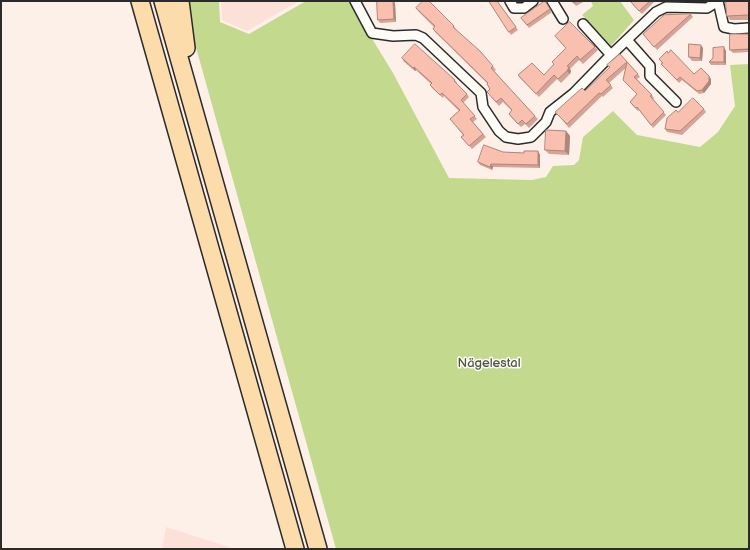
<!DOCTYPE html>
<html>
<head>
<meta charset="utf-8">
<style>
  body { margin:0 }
  #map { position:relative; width:750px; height:550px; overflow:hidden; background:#fcf0e9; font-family:"Balsamiq Sans",sans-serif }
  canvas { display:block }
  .frame { position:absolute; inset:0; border:2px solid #2b2b2b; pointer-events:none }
</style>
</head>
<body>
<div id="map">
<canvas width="750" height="550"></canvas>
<div class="frame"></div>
</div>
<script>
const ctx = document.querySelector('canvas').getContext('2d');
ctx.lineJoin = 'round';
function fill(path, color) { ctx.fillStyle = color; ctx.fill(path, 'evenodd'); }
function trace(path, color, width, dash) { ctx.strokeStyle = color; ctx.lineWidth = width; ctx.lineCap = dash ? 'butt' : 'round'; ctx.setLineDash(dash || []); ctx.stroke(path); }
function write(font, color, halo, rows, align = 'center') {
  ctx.font = font + ' "Balsamiq Sans",sans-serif'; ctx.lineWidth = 3; ctx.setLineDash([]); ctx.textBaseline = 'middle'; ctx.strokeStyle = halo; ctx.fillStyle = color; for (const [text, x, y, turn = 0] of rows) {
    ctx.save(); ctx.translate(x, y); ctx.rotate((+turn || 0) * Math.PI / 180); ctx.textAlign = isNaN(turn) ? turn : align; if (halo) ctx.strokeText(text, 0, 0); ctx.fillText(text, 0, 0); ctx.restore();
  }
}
fill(new Path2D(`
  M221,1H299L247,31L222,20Z
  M166,527L235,549H162Z`), '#fbe1d8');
fill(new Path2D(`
  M183,1H219L220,22L249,34L306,1H349L393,73L449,178L532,180L546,177L553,166L574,165L579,160L583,137L613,111L637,135L700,147L718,132L735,106L730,65L749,64V549H336Z
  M591,1H620L634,20L611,46L582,15L593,6Z`), '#c3d98e');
const minor = new Path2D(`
  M355,1L372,33L393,36L416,35L423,38L481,93L483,107L499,131L506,137L518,139L531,137L546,122L550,112L574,93L611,55L656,12L666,7L707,8L718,1
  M510,1L514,8H524L533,1
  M552,1L563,19
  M718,1L724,27L734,29L749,28
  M583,24L611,55
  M627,40L650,66V76L676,102`);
const motorway = new Path2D(`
  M140,1L295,549
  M163,1L318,549
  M180,1L186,48`);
trace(minor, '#2b2b2b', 12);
trace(motorway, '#2b2b2b', 20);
trace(minor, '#fdfcf7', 9);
trace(motorway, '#fddcac', 17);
fill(new Path2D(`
  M377,1H393L395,3L396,22L380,23L378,20Z
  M489,1H497L518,30L511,35Z
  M545,1L552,12L529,28L521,18Z
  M572,1H585L576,6Z
  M632,1H653L654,2L642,14L633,5L631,2Z
  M749,1V20H730L727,16Z
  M416,8L454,26L456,30L493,66L496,70L494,71L535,116L538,119L529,128L525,124L521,127L511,117L509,114L512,111L503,102L499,106L487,92L490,89L487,84H488L435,32L433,29L434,27L419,12Z
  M691,14L693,17L657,50L643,34Z
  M749,34V52L733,53L730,50Z
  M555,36L595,47L598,50L583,64L579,60L570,69L571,71L570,74L561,83L557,79L539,97L521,79L518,75H544L554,65L552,62L566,48Z
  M703,48L702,61H692L689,57Z
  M726,51V65H711L709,62Z
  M620,54L638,74L640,77L637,79L652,95L654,98L653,99L666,115L653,128L639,110L638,111L632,105L630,102L637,94L623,80L626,68L609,83L613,88L603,97L602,96L569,128L558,115L555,112L585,91L610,68L607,65Z
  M402,58L455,80L457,83L456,84L467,94L469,97L463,103L477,119L473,122L486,137L472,149L461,137L463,135L450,119L459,111L444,96L443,98L432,88L430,85L431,84L416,70L415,71L404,62Z
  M659,59L694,74L711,79V84L704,93L699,94L682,80L679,83L664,67L661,64L662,63Z
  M704,109L706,112L682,135L667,132L665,129L678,112Z
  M566,131L570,136L569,155L549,154L545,150Z
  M538,151L540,155V168L493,167L492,170L480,165L478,162L503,152L524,153Z`), '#d6a496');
fill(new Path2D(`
  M393,1L395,3L396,22L394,19Z
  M701,45L703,48L702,61L700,58Z
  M724,47L726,51V65L724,62Z
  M414,67L416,70L415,71L413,68Z
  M569,67L571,71L570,74L567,71Z
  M709,76L711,79V84L704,93L702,90Z
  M566,131L570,136L569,155L565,151Z
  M538,151L540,155V168L538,165Z
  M491,164L493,167L492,170L490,167Z`), '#ae867a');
const building = new Path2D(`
  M377,1H393L394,19L378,20Z
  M423,1H429L454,26L453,27L480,51L493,66L491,68L535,116L526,124L522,120L518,124L509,114L512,110L501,98L496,102L487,92L490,89L487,84L488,83L433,29L435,26L416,8Z
  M489,1H497L516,27L509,32Z
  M545,1L550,9L527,25L521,18Z
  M572,1H577L574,3Z
  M632,1H650L639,11L631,2Z
  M726,1H749V15L727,16Z
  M691,14L654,47L643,34L664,15Z
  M570,22L595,47L580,60L577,56L567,66L569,67L567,71L558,79L554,75L536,94L518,75L532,63L544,75L554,64L552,62L566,48L555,36Z
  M730,34H749V49L730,50Z
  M415,44L455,80L454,81L467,94L461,100L475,116L470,119L483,134L469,146L461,137L464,135L450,119L460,110L442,93L440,95L430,85L432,83L414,67L413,68L402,58Z
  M689,44L701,45L700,58L689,57Z
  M724,47V62H709L713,58V48Z
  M671,50L694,74L701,68L709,76V81L702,90L697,91L680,77L677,80L661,64L663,63L659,59L667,51L668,53Z
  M620,54L638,74L634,77L652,95L650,96L664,112L651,125L637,107L636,108L630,102L637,94L623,80L627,62L606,80L611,85L601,94L599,93L567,124L555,112L582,88L585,91L610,67L607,65Z
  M693,98L704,109L680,131L665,129L667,118L676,110L678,112Z
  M546,130L566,131L565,151L545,150Z
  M484,145L503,152L524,153V151H538V165L491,164L490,167L478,162Z`);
fill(building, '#f9bfaf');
trace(building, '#ae867a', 1);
write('13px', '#515644', '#fdfcf7', [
  ["Nägelestal",489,364]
]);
</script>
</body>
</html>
